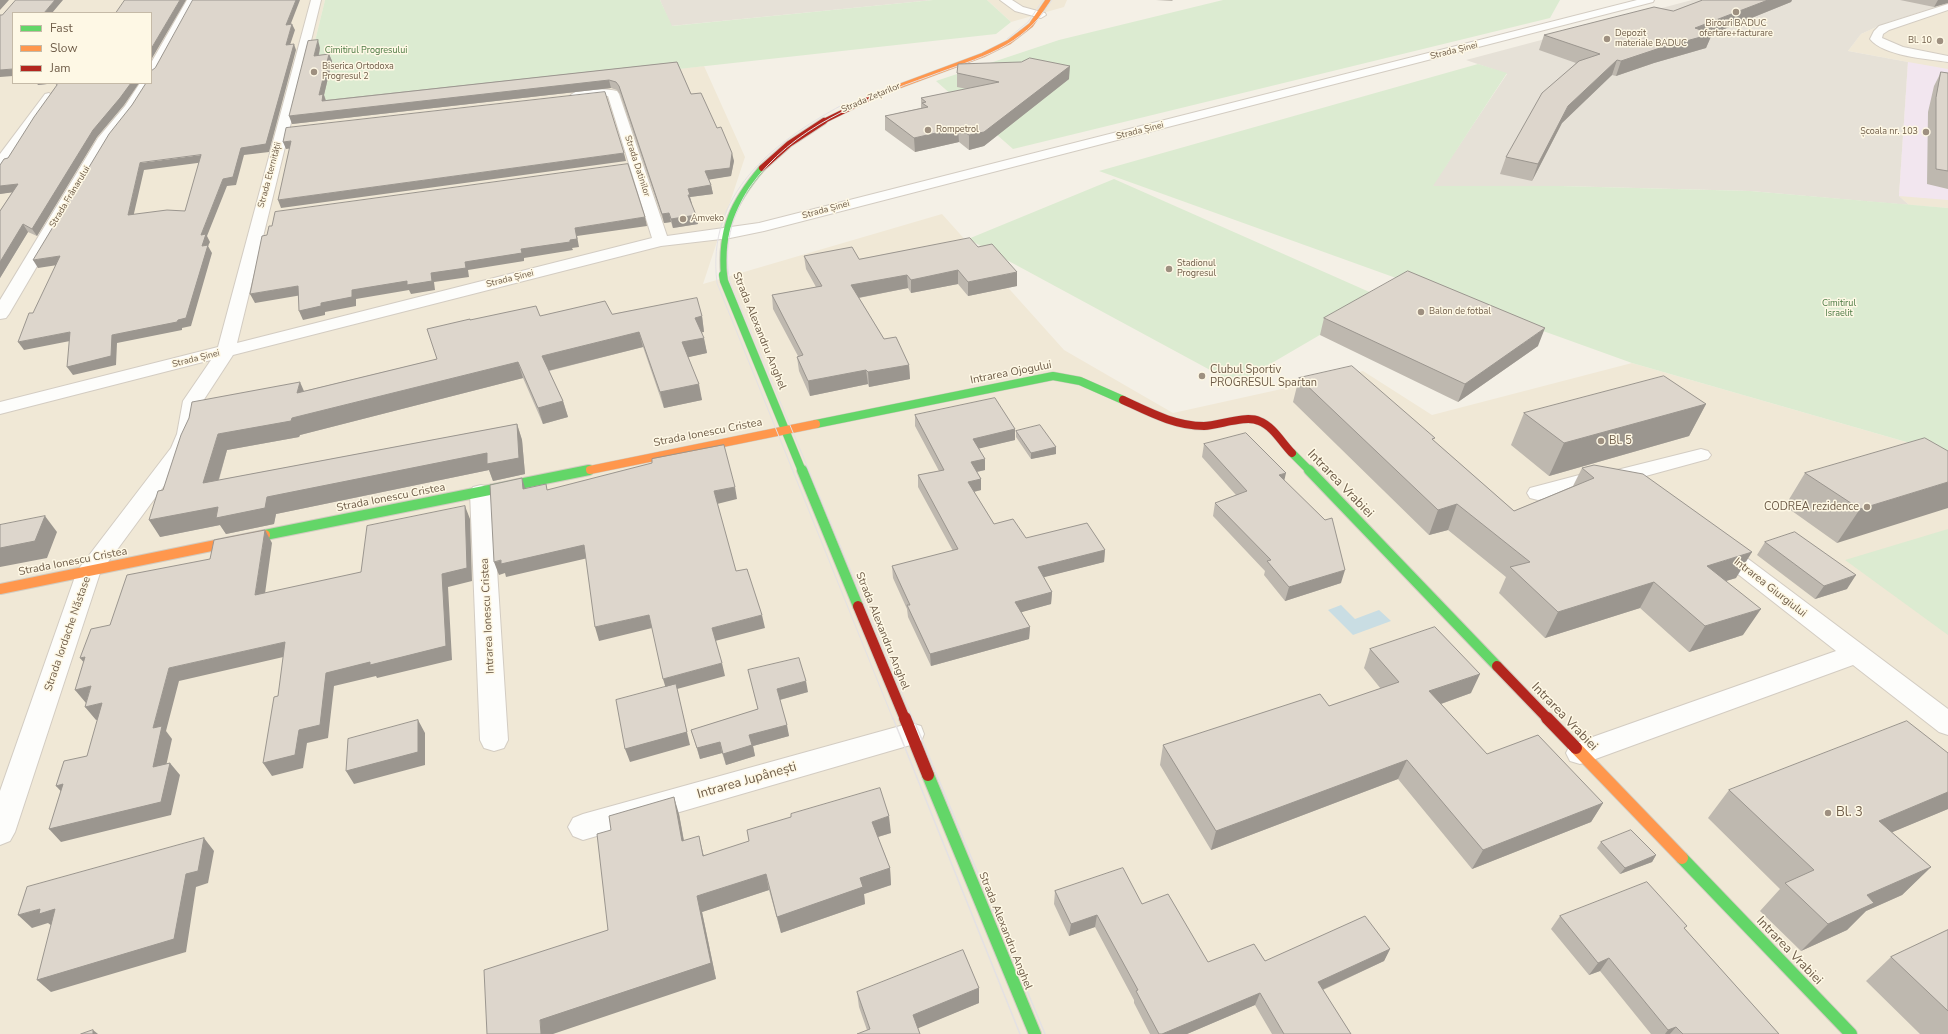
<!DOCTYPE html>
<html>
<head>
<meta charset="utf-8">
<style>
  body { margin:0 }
  #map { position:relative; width:1948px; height:1034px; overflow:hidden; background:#f4f0e6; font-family:"Nunito Sans",sans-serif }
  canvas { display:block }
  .legend { position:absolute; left:12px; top:12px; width:140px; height:72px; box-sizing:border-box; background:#fef8e5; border:1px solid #c5baa7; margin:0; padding:5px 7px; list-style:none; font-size:12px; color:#6f5d49 }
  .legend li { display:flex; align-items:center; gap:8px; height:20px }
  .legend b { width:20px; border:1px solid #c5baa7 }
</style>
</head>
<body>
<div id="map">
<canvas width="1948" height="1034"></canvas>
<ul class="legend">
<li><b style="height:5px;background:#63d668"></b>Fast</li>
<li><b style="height:5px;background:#ff974d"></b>Slow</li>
<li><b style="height:5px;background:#b3261e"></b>Jam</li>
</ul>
</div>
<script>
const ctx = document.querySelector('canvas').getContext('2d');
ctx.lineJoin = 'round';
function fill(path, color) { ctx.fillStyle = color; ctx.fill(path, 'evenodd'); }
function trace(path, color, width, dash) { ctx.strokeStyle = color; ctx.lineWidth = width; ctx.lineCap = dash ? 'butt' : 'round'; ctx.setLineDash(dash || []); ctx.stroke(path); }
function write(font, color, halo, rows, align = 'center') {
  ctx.font = font + ' "Nunito Sans",sans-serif'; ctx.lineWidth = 3; ctx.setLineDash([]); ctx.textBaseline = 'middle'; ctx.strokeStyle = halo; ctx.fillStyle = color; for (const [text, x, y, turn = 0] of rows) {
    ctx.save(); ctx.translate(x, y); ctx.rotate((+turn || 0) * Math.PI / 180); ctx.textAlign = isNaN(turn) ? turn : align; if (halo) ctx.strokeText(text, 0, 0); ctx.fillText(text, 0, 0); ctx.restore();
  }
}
fill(new Path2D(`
  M0,0H325L298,111L704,66L745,157L703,284L942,214L1064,350L1173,413L1363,371L1432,415L1632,363L1948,454V1034H0ZM13,13H151V83H13Z
  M987,0H1067L1064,7L1011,22Z
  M1948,3V208L1909,205L1899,196L1908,62L1848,51L1861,34L1883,24Z`), '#f0e8d6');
fill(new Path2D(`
  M660,0H933L671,26Z
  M1692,0H1948V3L1883,24L1861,34L1848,51L1908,62L1899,196L1909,205L1750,191L1560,186H1432L1507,74L1466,60Z`), '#e6e1d7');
fill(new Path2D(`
  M1908,62L1948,69V200L1899,196Z`), '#f2e6ef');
fill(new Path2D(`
  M325,0H660L672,26L933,0H987L1011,22L996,34L298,111Z
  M1223,0H1560L1550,18L1013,149L936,81L1059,40Z
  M1478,64L1507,73L1433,186H1560L1750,191L1948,208V454L1632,363L1099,171Z
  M1114,179L1383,298L1236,384L968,239Z
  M1948,529V635L1845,560Z`), '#dcebd1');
fill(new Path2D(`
  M1341,605L1355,619L1379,610L1391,621L1353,635L1328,610Z`), '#c9dde3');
const street = new Path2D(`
  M187,0H197L157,74L151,78V63Z
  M311,0H321L237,343L652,238L608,96L576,100L572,99L570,96C576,87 608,89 617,91L619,94L667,236L759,223L1637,0H1654L1653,2L764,231L730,238L661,246L233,355L203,401L197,434L191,449L100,573L15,832L10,841L0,845V791L77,571L171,448L177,434L183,401L211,360L0,414V402L218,347Z
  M1000,0H1012L1023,7L1045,13L1046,15L1041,18L1015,11Z
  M1948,4V10L1889,30L1883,34L1882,38L1903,47L1948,56V62C1928,59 1883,56 1870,39L1874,31L1879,26Z
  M151,81L152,83L134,111L111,140L9,314L6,318L0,319V300L98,138L125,106L140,83H151Z
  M49,93L55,97L5,167L0,168V154L45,94Z
  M1701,449L1708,451L1711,455L1708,459L1620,483L1613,481L1611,478L1609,481L1538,500L1530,498L1527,493L1530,488L1602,469L1609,471L1611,474L1613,471Z
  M481,485L489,487L492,492L508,740L504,748L494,751L484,748L480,740L470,492L473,487Z
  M1719,540L1727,543L1948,709V735L1939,732L1853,665L1590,761L1580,764L1570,761L1566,753L1570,745L1836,651L1711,553L1708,548L1711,543Z
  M911,723L921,726L924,734L921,742L583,840L573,836L568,827L573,818L583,814Z`);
const fastFar3 = new Path2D(`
  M724,276C720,230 733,202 762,168`);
const fastFar2 = new Path2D(`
  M723,275L724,281L802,471
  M816,424L1053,376L1080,381L1123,400
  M1292,453L1310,471
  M584,471L590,470`);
const fastFar1 = new Path2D(`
  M802,470L858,606
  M1309,470L1497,666
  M265,535L589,470`);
const fast = new Path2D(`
  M928,775L1035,1034
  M1682,858L1851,1034`);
const slowFar3 = new Path2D(`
  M881,93L983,55L1009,42L1031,25L1048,0`);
const slowFar2 = new Path2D(`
  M590,470L816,424`);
const slowFar1 = new Path2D(`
  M0,589L265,535`);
const slow = new Path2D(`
  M1576,748L1682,858`);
const jamFar4 = new Path2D(`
  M822,122L881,93`);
const jamFar3 = new Path2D(`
  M762,168L789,144L824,121`);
const jamFar2 = new Path2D(`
  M1123,400C1149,412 1175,426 1204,426C1220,425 1246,415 1259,421C1273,426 1282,443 1292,453`);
const jamFar1 = new Path2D(`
  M858,606L905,719
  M1497,666L1548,719`);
const jam = new Path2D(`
  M905,718L928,775
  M1547,718L1576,748`);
trace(street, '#d3ccc2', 2);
trace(fastFar3, '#d1cbc0', 8);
trace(fastFar2, '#d1cbc0', 9);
trace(fastFar1, '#d1cbc0', 12);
trace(fast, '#d1cbc0', 14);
trace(slowFar3, '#d1cbc0', 5.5);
trace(slowFar2, '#d1cbc0', 9);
trace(slowFar1, '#d1cbc0', 12);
trace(slow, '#d1cbc0', 14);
trace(jamFar4, '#d1cbc0', 5.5);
trace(jamFar3, '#d1cbc0', 8);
trace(jamFar2, '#d1cbc0', 9);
trace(jamFar1, '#d1cbc0', 12);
trace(jam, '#d1cbc0', 14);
fill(street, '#fdfdfb');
trace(fastFar3, '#63d668', 6);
trace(fastFar2, '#63d668', 8);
trace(fastFar1, '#63d668', 10);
trace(fast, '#63d668', 12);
trace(slowFar3, '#ff974d', 4.5);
trace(slowFar2, '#ff974d', 8);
trace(slowFar1, '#ff974d', 10);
trace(slow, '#ff974d', 12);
trace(jamFar4, '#b3261e', 4.5);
trace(jamFar3, '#b3261e', 6);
trace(jamFar2, '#b3261e', 8);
trace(jamFar1, '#b3261e', 10);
trace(jam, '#b3261e', 12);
trace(new Path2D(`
  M1007,39L1028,22L1043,0
  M842,105C772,143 706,194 717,283L893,719
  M913,719L730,282C723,248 731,216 750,187C792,127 863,100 930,76C980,57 1022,49 1052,0`), '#e4e1e3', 1);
trace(new Path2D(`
  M893,718L1020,1034
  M913,718L1045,1034`), '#e4e1e3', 1.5);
fill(new Path2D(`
  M1156,0H1173L1172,1Z
  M1703,0H1792L1791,2L1712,34L1706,48L1654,63L1616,76L1612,75L1562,123L1532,181L1500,174L1506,157L1576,63L1539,50L1544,35L1673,11Z
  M1900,0H1948L1934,7Z
  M320,48L319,55L329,54L332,61L324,95L326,100L677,62L691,94L717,128L734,161L731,176L709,179L711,185L713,194L690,197L691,203L698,224L673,228L671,222L664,223L620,94L617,90L611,88L292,124Z
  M1941,72L1948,73V189L1927,184L1928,112L1934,86Z
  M957,73L1069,79L984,146L969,150L959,142L915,152L885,130V116L921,108V98L967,89L957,87Z
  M37,83H139L124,105L97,137L37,236L28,232L0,278V211L12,192L0,194V165L8,158L57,85L56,83L38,85Z
  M978,247L1017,286L968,296L958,284L911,293L908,288L859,298L884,339L909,365L910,379L869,387L868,384L810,396L799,371L797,357L798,356L773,309L772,295L816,287L806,269L804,256L859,259Z
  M612,314L702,316L704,332H702L707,353L688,357L702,400L664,408L643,347L549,371L563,401L568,417L543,424L523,378L300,435L299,437L227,450L219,480L517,424L522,440L525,474L493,481L489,470L276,514L274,524L226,534L220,525L160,537L163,490L304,391L437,359L470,320L540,316Z
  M1324,318L1538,346L1458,402L1320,335Z
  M1299,378L1434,441L1514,511L1573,486L1582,468L1736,578L1726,581L1743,635L1689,652L1640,608L1545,638L1499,593L1506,577L1448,530L1429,535L1293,402Z
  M1706,404L1689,436L1549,476L1511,445L1524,413Z
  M915,415L1015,429V440L979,448L985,470L977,472L981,479V490L974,492L994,524L1026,538L1105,550L1104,562L1043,577L1052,592L1051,604L1021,612L1030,627L1029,639L931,666L908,617L907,609L893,578L892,566L953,551L918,487V475L939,471L915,426Z
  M1016,431L1056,447V454L1031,459L1016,437Z
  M1204,444L1284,480L1341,583L1285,601L1264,575L1265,571L1213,516L1215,503L1236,495L1202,457Z
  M1948,451L1837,543L1785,506L1805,473Z
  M1765,542L1847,589L1815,599L1757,555Z
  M1370,649L1471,693L1441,704L1487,754L1603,803L1591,822L1472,869L1398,779L1211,850L1160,765L1163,745L1329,706L1381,689L1364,668Z
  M748,670L808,692L780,700L789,736L753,746L755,756L726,765L722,753L700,759L691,730L758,709Z
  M1948,753V809L1892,832L1931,867L1902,895L1866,911L1847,930L1801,951L1760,911L1780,889L1708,818L1729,790Z
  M679,814L684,841L704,855L891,833L878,837L890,868L891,885L864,894L865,904L781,933L769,890L702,912L716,979L608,930Z
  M1601,842L1656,855L1652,862L1620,874L1597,848Z
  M1055,891L1142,904L1208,962L1265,961L1390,949L1384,961L1323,990L1351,1034H1272L1255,1005L1187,1034H1150L1134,1003V1000L1095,927L1069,936L1054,904Z
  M1560,916L1685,929L1779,1034H1651L1600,971L1589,975L1551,929Z
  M1948,930V1034H1920L1866,981L1891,957Z
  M979,988V1003L917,1028L867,1030L859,1007L857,992Z`), '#beb8af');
fill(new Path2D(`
  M0,0H9L0,10Z
  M55,0H63L52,13H44Z
  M180,0H186L151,60V49Z
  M296,0H300L288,31L286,25Z
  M1768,0H1792L1791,2L1712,34L1706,48L1654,63L1616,76L1621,61L1695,28Z
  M1938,0H1948V3L1934,7Z
  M292,24L295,30L288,51L286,45Z
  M318,40L320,48L317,63L314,56Z
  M294,44L296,50L269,152L244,155L236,185L227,186L207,236L210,242L208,246L212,253L191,326L182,328V330L117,343L116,365L73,375L67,367L112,335L178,320L202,246L201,235L223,179L241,148Z
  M329,54L332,61L324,95L326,102L325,109L319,95Z
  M1617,60L1612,75L1562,123L1532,181L1538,164L1568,106Z
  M1070,66L1069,79L984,146L969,150V135Z
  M13,69V76L0,77V70Z
  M609,80L611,88L292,124L289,116Z
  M37,83H56L38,85Z
  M131,83H139L124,105L97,137L37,236L32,229L93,130Z
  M958,128L959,142L915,152L914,138Z
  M291,141L294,148L286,149L283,142Z
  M624,153L626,161L281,208L278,200Z
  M732,153L734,161L731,176L707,180L705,171Z
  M201,155L205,162L144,170L132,222L128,215L140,163Z
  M18,184L22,191L0,194V186Z
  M711,185L713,194L690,197L692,204H690L688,189Z
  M669,213L671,222L664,223L662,214Z
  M696,215L698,224L673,228L671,219Z
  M645,217L647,226L577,236L579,247L572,248L573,250L524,258V261L468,270L469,277L434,282L435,290L411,294L409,290L356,299V306L325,312V315L303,320L299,311L321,303L352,290L431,273L465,262L521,249L570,240L575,228Z
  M23,224L28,232L0,278V262Z
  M60,256L64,264L38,268L33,260Z
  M958,270V284L911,293V280Z
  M1017,272V286L968,296V282Z
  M907,275L908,288L852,299L851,285Z
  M298,286L302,295L255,303L250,294Z
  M702,316L704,332L698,333L695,318Z
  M1545,328L1538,346L1458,402L1465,384Z
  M70,332L75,340L24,350L18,342Z
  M639,332L643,347L547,371L542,356Z
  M704,338L707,353L685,358L682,342Z
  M518,362L523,378L300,435L299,437L227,450L213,499L203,483L218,434L292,418Z
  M909,365L910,379L869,387L868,372Z
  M866,370L868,384L810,396L808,381Z
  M300,382L307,398L297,393Z
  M699,384L702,400L664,408L660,392Z
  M563,401L568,417L543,424L538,408Z
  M1706,404L1689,436L1549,476L1564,443Z
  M517,424L522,440L525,474L493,481L489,470L276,514L274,524L226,534L220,525L160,537L149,520L267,497Z
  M1015,429V440L973,450V439Z
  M1056,447V454L1031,459V453Z
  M985,459V470L971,473V462Z
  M1286,473L1283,486L1279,475Z
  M522,478L526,491L523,489Z
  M981,479V490L968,493V482Z
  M1948,482V508L1837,543L1860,509Z
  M735,487L737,499L717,504L714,491Z
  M1457,504L1448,530L1429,535L1438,510Z
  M465,506L470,519L472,581L448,587L452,660L377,678L376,676L334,686L328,738L307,743L303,768L272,776L263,763L299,730L326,673L442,574Z
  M45,516L57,532L47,558L0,567V548Z
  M265,530L272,543L263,608L255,595Z
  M584,545L588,558L506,577L505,573L499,575L494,562Z
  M1105,550L1104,562L1037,579L1038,567Z
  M1752,552L1736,578L1692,591L1707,566Z
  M1345,570L1341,583L1285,601L1289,587Z
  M1856,575L1847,589L1815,599L1824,586Z
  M1654,582L1640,608L1545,638L1558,612Z
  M1052,592L1051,604L1015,614V602Z
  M1761,609L1743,635L1689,652L1705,626Z
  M649,615L652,628L599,641L595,627Z
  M762,615L765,628L715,641L712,628Z
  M1030,627L1029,639L931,666L930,654Z
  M285,642L292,655L179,681L166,731L172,739L163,780L153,767V728L169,668Z
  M85,657L91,671L80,658Z
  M722,663L725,676L677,689L690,745L630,762L625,749L667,692L663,679Z
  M1480,674L1471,693L1421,711L1429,691Z
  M806,681L808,692L779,700L777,689Z
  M91,686L86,703L75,690Z
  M102,703L112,716L96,720L85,707Z
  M418,720L425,733V765L354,784L346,771Z
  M787,725L789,736L753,746L755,756L726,765L723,754L749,735Z
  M720,742L722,753L700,759L697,748Z
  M1407,760L1398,779L1211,850L1216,831Z
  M170,763L180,775L171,815L61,842L49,829Z
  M63,784L68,799L56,786Z
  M1948,792V809L1852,849L1879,821Z
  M674,797L679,814L687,858L682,841Z
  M1603,803L1591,822L1472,869L1483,850Z
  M889,816L891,833L874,838L872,822Z
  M699,836L703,853L708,872L703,856Z
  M204,838L214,851L208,883L196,887L186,952L51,992L37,980L186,874Z
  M1656,855L1652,862L1620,874L1625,868Z
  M1931,867L1902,895L1866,911L1847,930L1801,951L1828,924L1867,895Z
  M890,868L891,885L864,894L865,904L781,933L777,917L860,878Z
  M766,874L769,890L702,912L716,979L553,1034H541L540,1020L697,896Z
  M40,909H55L52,926L48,923L32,928L18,915Z
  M1097,915L1095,927L1069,936L1071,924Z
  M1390,949L1384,961L1313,994L1318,982Z
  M1609,958L1600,971L1589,975L1598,963Z
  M979,988V1003L914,1030L913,1015Z
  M1260,993L1255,1005L1187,1034H1162Z
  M1676,1027L1670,1034H1665L1668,1030Z
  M93,1030L98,1034H93Z`), '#9b968f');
const building = new Path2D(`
  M16,0H55L44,13H13V69L0,70V15H2Z
  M125,0H180L151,49V13H116Z
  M193,0H296L286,25L292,24L286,45L294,44L266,144L241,148L233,177L223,179L201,235L206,234L202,246L208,245L186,318L178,320L177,322L112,335L111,356L67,367L70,332L18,342L29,313H33L60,256L33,260L109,134L132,105L146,83H151V71L155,68ZM201,155L185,211L167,210L128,215L140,163Z
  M1703,0H1768L1695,28L1712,34L1660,48L1621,61L1617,60L1568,106L1538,164L1506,157L1542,93L1579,61L1600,54L1544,35L1654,7L1673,11Z
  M318,40L314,56L329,54L319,95L323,94L322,101L677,62L691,94L701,93L717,128L721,127L732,153L730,168L705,171L711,185L688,189L690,195H688L696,215L671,219L669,213L662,214L619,86L616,82L609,80L289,116L308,41Z
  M1030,58L1070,66L984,132L969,135L958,128L914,138L885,116L928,107L922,103L926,102L921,98L999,82L957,73L958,64L1021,62Z
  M1941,72L1948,73V171L1936,169V98Z
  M55,83H131L120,98L93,130L32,229L23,224L0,262V211L18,184L0,186V165L4,159L8,158L34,117L57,85Z
  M605,92L624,153L278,200L291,141L283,142L286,128Z
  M628,164L645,217L575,228L577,239L570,240V242L521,249L522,253L465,262L466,268L431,273L432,281L407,285V281L352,290V297L321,303V306L299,311L298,286L250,294L262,236L267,235L269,226H272L275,212Z
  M970,238L978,247L992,244L1017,272L968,282L958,270L911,280L907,275L851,285L884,339L896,337L909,365L868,372L866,370L808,381L797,357L803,355L772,295L822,286L804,256L852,247L859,259Z
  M1408,271L1545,328L1465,384L1324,318Z
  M697,298L702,316L695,318L704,338L682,342L699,384L660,392L639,332L542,356L563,401L538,408L518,362L292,418L291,421L218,434L203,483L517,424L519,458L487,464V453L267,497L265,508L216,518L218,507L149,520L158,491L163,490L181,435L189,418L192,402L300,382L297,393L437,359L427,329L470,319V320L536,306L540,316L605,301L612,314Z
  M1352,366L1435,438L1432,439L1514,511L1594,478L1582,468L1594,465L1643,474L1752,552L1707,566L1761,609L1705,626L1654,582L1558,612L1510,567L1530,562L1457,504L1438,510L1299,378Z
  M1664,376L1706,404L1564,443L1524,413Z
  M995,398L1015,429L973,439L985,459L971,462L981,479L968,482L994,524L1013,519L1026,538L1087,523L1105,550L1038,567L1052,592L1015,602L1030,627L930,654L907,605H910L892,566L958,549L918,475L944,470L915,415Z
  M1040,425L1056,447L1031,453L1016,431Z
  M1246,433L1286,473L1279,475L1325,520L1332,518L1345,570L1289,587L1267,561L1271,560L1215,503L1247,491L1204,444Z
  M1925,438L1948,451V482L1860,509L1805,473Z
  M724,445L735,487L714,491L736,571L747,569L762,615L712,628L722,663L663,679L649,615L595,627L584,545L501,564V560L494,562L490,485L522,478L523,489L546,484L547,490L652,463V459Z
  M465,506L467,568L442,574L446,646L370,665V662L326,673L320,725L299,730L295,755L263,763L274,697L278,696L285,642L169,668L153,728L162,726L153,767L170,763L161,802L49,829L63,784L56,786L64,761L87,756L102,703L85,707L91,686L75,690L85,657L80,658L91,629L110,625L127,575L210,559L214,540L265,530L255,595L361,572L367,526Z
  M45,516L35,541L0,548V525Z
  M1795,532L1856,575L1824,586L1765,542Z
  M1435,627L1480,674L1429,691L1487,754L1538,735L1603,803L1483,850L1407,760L1216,831L1163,745L1320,694L1329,706L1399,682L1370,649Z
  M799,658L806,681L777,689L787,725L749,735L752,745L723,754L720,742L697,748L691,730L758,709L748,670Z
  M676,684L687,732L625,749L616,700Z
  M418,720V752L346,771L348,739Z
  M1907,721L1948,753V792L1879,821L1931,867L1867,895L1874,903L1828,924L1785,883L1814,870L1729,790Z
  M880,788L889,816L872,822L890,868L860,878L863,887L777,917L766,874L697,896L711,963L540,1020L541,1034H487L484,970L608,930L597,834L611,830L609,816L674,797L682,841L699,836L703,856L749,841L747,830L791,817V814Z
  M1631,830L1656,855L1625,868L1601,842Z
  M204,838L198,871L186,874L174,939L37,980L55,909L39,914L40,909L18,915L27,887Z
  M1123,868L1142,904L1168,894L1208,962L1254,944L1265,961L1365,916L1390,949L1318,982L1351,1034H1284L1260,993L1162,1034H1159L1136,991L1138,990L1097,915L1071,924L1055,891Z
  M1647,882L1687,926L1684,928L1779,1034H1683L1676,1027L1668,1030L1609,958L1598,963L1560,916Z
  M1948,930V1011L1891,957Z
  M963,950L979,988L913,1015L920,1034H857L870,1029L857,992Z
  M93,1030V1034H81Z`);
fill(building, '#ddd6cc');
trace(building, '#9b968f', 1);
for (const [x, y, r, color] of [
  [1736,12,4,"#9e9080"],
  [1607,39,4,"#9e9080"],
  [1940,41,4,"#9e9080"],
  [314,72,4,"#9e9080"],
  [928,130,4,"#9e9080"],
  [1926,132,4,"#9e9080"],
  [683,219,4,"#9e9080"],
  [1169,269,4,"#9e9080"],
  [1421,312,4,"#9e9080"],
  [1202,376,4,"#9e9080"],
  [1601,441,4,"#9e9080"],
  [1867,507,4,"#9e9080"],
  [1828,813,4,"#9e9080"]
]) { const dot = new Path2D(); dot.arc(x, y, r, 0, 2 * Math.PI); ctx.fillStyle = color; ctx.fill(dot); trace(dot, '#fef8e5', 1.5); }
write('9px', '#6f5d49', '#fef8e5', [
  ["Birouri BADUC",1736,24,"center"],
  ["ofertare+facturare",1736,34,"center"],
  ["Depozit",1615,34],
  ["materiale BADUC",1615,44],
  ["Bl. 10",1932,41,"right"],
  ["Biserica Ortodoxa",322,67],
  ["Progresul 2",322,77],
  ["Rompetrol",936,130],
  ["Școala nr. 103",1918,132,"right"],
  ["Amveko",691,219],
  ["Stadionul",1177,264],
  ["Progresul",1177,274],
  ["Balon de fotbal",1429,312]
], 'left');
write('9px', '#4c7a44', '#fef8e5', [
  ["Cimitirul Progresului",366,51],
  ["Cimitirul",1839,304],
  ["Israelit",1839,314]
]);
write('9px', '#6f5d49', '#fef8e5', [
  ["Strada Șinei",1454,51,-14],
  ["Strada Zețarilor",871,98,-23],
  ["Strada Șinei",1140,131,-14],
  ["Strada Datinilor",637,166,72],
  ["Strada Eternității",270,175,-75],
  ["Strada Frânarului",70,197,-59],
  ["Strada Șinei",826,210,-15],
  ["Strada Șinei",510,279,-14],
  ["Strada Șinei",196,359,-14]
]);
write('11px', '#6f5d49', '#fef8e5', [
  ["Strada Alexandru Anghel",759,331,68],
  ["Intrarea Ojogului",1011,373,-11],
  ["Strada Ionescu Cristea",708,433,-11],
  ["Strada Ionescu Cristea",391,498,-11],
  ["Strada Ionescu Cristea",73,562,-11],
  ["Intrarea Giurgiului",1770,588,38],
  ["Intrarea Ionescu Cristea",488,616,-93],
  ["Strada Alexandru Anghel",882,631,68],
  ["Strada Iordache Năstase",68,634,-71],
  ["Strada Alexandru Anghel",1005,931,68]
]);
write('11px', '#6f5d49', '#fef8e5', [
  ["Clubul Sportiv",1210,370],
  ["PROGRESUL Spartan",1210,383],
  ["Bl. 5",1609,441],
  ["CODREA rezidence",1859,507,"right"]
], 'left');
write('13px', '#6f5d49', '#fef8e5', [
  ["Intrarea Vrabiei",1340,484,46],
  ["Intrarea Vrabiei",1564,717,46],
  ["Intrarea Jupânești",747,781,-16],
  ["Intrarea Vrabiei",1789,951,46]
]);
write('13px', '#6f5d49', '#fef8e5', [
  ["Bl. 3",1836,813]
], 'left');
</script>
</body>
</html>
